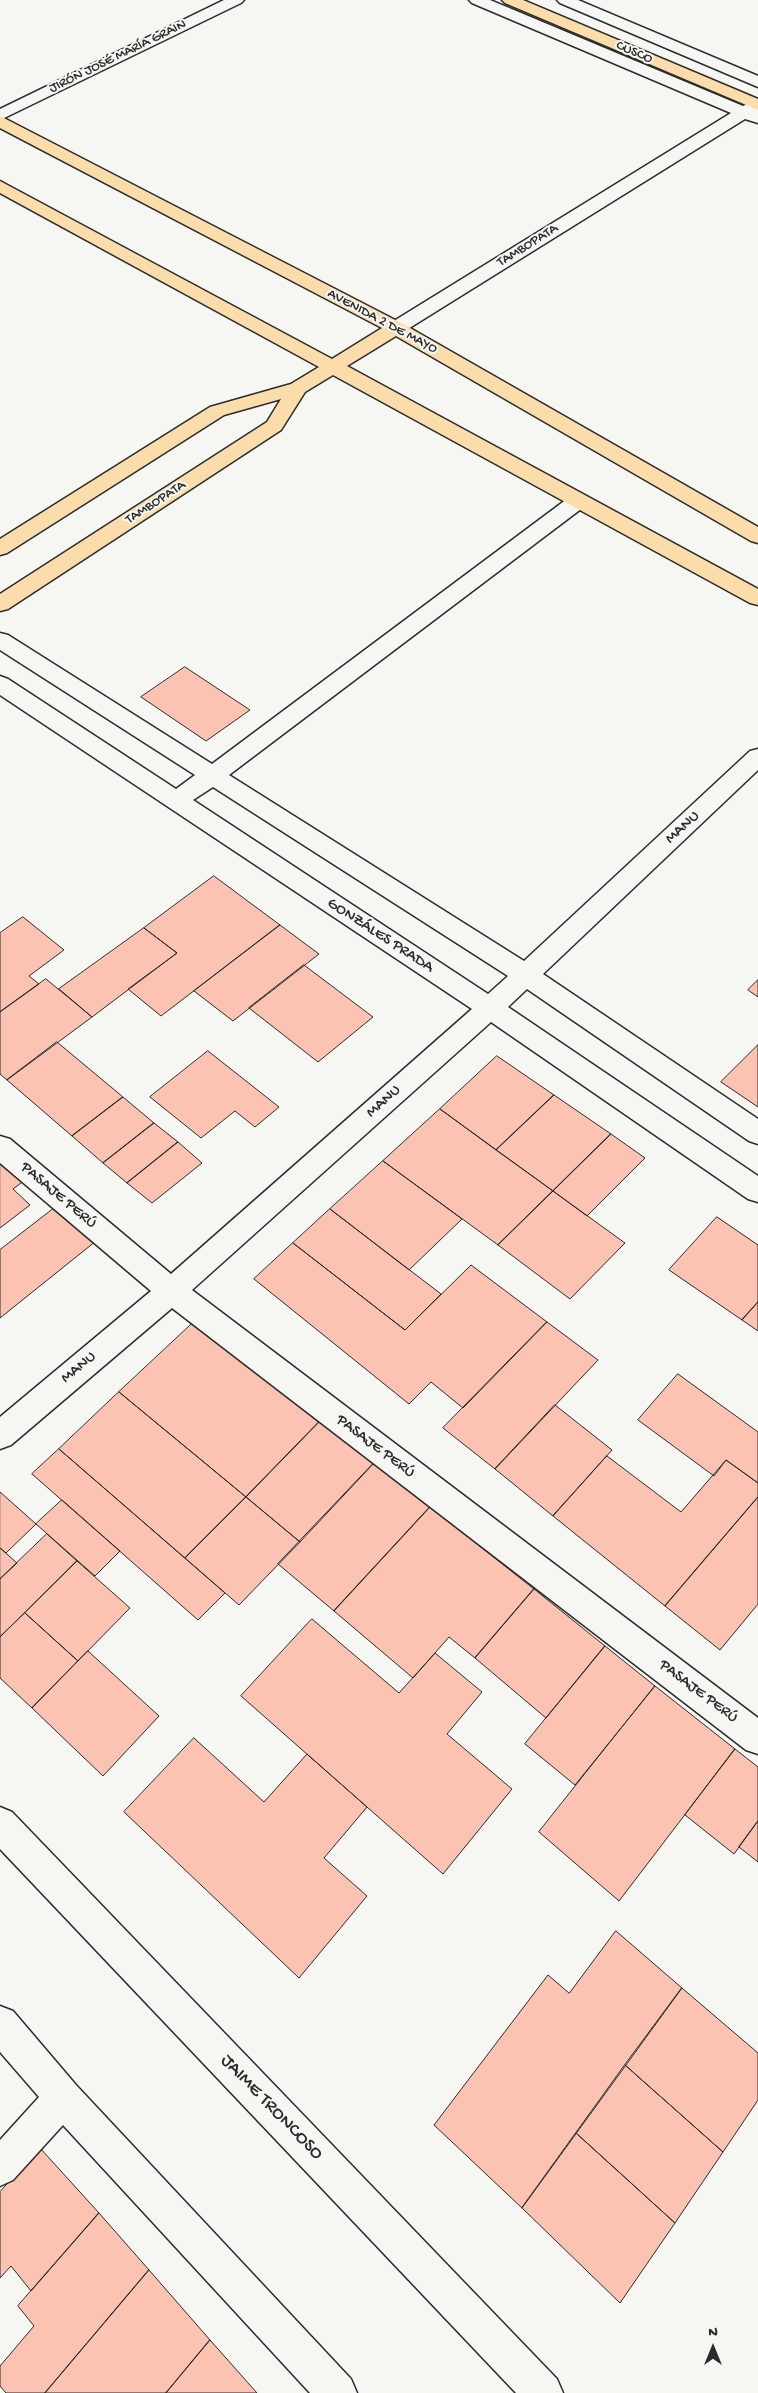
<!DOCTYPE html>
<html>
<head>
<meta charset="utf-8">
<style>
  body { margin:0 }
  #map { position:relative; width:758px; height:2393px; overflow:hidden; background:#f6f6f2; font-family:"Gochi Hand",sans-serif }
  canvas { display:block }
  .north { position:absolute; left:688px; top:2323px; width:50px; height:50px; -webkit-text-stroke:4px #f6f6f2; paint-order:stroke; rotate:0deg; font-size:14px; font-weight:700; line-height:20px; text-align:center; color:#2b2b2b }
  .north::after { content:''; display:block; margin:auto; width:18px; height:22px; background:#2b2b2b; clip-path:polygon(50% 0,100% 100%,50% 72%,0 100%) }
</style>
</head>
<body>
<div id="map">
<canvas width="758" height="2393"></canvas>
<div class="north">N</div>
</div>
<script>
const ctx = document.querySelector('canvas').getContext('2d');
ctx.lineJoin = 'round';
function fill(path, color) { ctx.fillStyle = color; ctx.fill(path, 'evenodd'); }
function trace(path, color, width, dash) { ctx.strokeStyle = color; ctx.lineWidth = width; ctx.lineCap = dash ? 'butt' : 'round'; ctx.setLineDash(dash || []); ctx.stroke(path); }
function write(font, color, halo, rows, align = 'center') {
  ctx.font = font + ' "Gochi Hand",sans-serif'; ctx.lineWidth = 4; ctx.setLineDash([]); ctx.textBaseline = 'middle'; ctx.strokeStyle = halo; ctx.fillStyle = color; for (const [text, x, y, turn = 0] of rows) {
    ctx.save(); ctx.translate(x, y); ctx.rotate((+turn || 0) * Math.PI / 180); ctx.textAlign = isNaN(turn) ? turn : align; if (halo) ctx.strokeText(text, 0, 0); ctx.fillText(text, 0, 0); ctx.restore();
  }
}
const building = new Path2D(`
  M185,667L250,710L206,741L141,697Z
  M214,876L280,925L161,1016L128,989L177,953L144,928Z
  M23,917L64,950L29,976L39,984L0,1012V933Z
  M280,925L319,954L233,1021L194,991Z
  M144,928L177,953L92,1017L59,989Z
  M304,965L373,1017L318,1062L249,1008Z
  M46,979L92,1017L7,1080L0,1074V1012Z
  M758,980V997L748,990Z
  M57,1042L123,1097L72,1136L7,1080Z
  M758,1045V1107L721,1082Z
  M208,1051L279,1107L255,1127L235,1111L201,1138L150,1097Z
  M497,1056L554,1095L496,1150L440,1109Z
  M554,1095L611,1134L553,1191L496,1150Z
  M123,1097L154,1123L103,1163L72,1136Z
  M440,1109L553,1191L498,1245L383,1161Z
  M154,1123L178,1142L127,1183L103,1163Z
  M611,1134L645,1158L587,1216L553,1191Z
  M178,1142L202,1163L152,1203L127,1183Z
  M0,1158L29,1177L13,1189L30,1205L0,1228Z
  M383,1161L462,1219L409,1270L330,1209Z
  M553,1191L625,1243L570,1299L498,1245Z
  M57,1206L96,1241L0,1318V1250Z
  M330,1209L441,1294L405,1330L293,1243Z
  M717,1217L758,1245V1302L742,1320L669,1270Z
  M293,1243L405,1330L471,1265L547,1322L463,1408L431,1382L409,1404L254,1279Z
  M758,1302V1331L742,1320Z
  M196,1320L321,1420L246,1497L119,1392Z
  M547,1322L598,1360L495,1469L443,1428Z
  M678,1374L758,1432V1483L726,1460L714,1476L638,1420Z
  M119,1392L246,1497L185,1558L59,1449Z
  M555,1405L612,1450L553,1516L495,1469Z
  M321,1420L374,1463L300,1542L246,1497Z
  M59,1449L225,1593L198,1620L32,1474Z
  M607,1456L681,1512L726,1460L758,1483V1497L665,1606L553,1516Z
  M374,1463L430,1507L334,1611L278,1564Z
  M0,1492L36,1524L6,1553L0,1548Z
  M246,1497L300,1542L239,1605L185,1558Z
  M758,1497V1604L720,1650L665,1606Z
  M62,1500L120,1551L95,1576L36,1524Z
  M430,1507L534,1589L475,1658L449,1637L413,1678L334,1611Z
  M47,1534L77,1561L0,1637V1579Z
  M0,1548L17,1563L0,1579Z
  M77,1561L130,1608L78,1661L25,1613Z
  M534,1589L605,1646L546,1718L475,1658Z
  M25,1613L78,1661L32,1708L0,1678V1637Z
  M312,1619L399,1693L435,1653L482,1692L447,1734L512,1789L443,1874L241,1696Z
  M605,1646L655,1686L575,1785L525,1744Z
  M88,1651L159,1716L103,1776L32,1708Z
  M655,1686L735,1749L619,1901L539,1832Z
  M194,1738L264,1802L307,1754L367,1807L324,1858L367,1896L299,1978L124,1812Z
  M735,1749L758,1767V1821L734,1854L685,1815Z
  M758,1821V1862L739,1847Z
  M616,1931L682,1988L522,2208L434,2125L548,1975L569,1993Z
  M682,1988L758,2053V2100L723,2152L625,2065Z
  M625,2065L723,2152L675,2223L576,2133Z
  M576,2133L675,2223L620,2303L522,2208Z
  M40,2148L99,2213L31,2291L11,2266L0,2278V2192Z
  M99,2213L149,2270L45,2393H6L0,2386V2366L34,2326L18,2306Z
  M149,2270L210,2340L166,2393H45Z
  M210,2340L257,2393H166Z`);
fill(building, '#fcc3b2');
trace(building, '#2b2b2b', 1);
const minor = new Path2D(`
  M224,0H244L241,3L0,120V109Z
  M469,0H490L743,106L758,99V123L745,119L403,332H389L387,328L389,324L731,113L472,3Z
  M557,0H578L758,76V87L560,3Z
  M578,495L585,496L588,501L585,506L229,775L524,961L750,751L758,749V770L543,974L758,1119V1144L749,1141L527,989L508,1007L758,1176V1202L748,1199L491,1022L192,1290L758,1718V1754L746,1750L172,1308L11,1445L0,1449V1417L151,1291L0,1163V1136L10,1139L171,1274L472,1009L0,695V676L8,679L176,789L195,775L0,650V633L8,635L212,764L571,496ZM213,787L508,976L488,994L193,800Z
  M0,1807L12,1812L557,2379L563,2393H516L0,1849Z
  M0,2006L13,2011L76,2085L351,2379L357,2393H310L63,2125L13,2180L0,2186V2140L39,2097L0,2052Z`);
const major = new Path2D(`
  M0,116L403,324L758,527V543L751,541L396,336L347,366L758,589V605L750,603L333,375L305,392L281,430L8,609L0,611V594L267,422L281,399L224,415L7,553L0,555V539L210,407L291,384L319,367L0,193V181L332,359L382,328L0,128Z`);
const highway = new Path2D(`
  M502,0H523L758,99V110L505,3Z`);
trace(minor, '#2b2b2b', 3);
trace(major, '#2b2b2b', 3);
trace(highway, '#2b2b2b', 3);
fill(minor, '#f6f6f2');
fill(major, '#fbddab');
fill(highway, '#fbddab');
write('14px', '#2b2b2b', '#f6f6f2', [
  ["CUSCO",634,53,23],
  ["JIRÓN JOSÉ MARÍA GRAIN",118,57,-26],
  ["TAMBOPATA",528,246,-32],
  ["AVENIDA 2 DE MAYO",382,322,28],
  ["TAMBOPATA",156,503,-33]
]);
write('16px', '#2b2b2b', '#f6f6f2', [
  ["MANU",683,828,-43],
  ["GONZÁLES PRADA",380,936,33],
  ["MANU",384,1102,-42],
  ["PASAJE PERÚ",58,1196,40],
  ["MANU",79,1368,-40],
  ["PASAJE PERÚ",375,1447,37],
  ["PASAJE PERÚ",698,1692,37]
]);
write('19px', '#2b2b2b', '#f6f6f2', [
  ["JAIME TRONCOSO",271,2108,46]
]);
</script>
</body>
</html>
